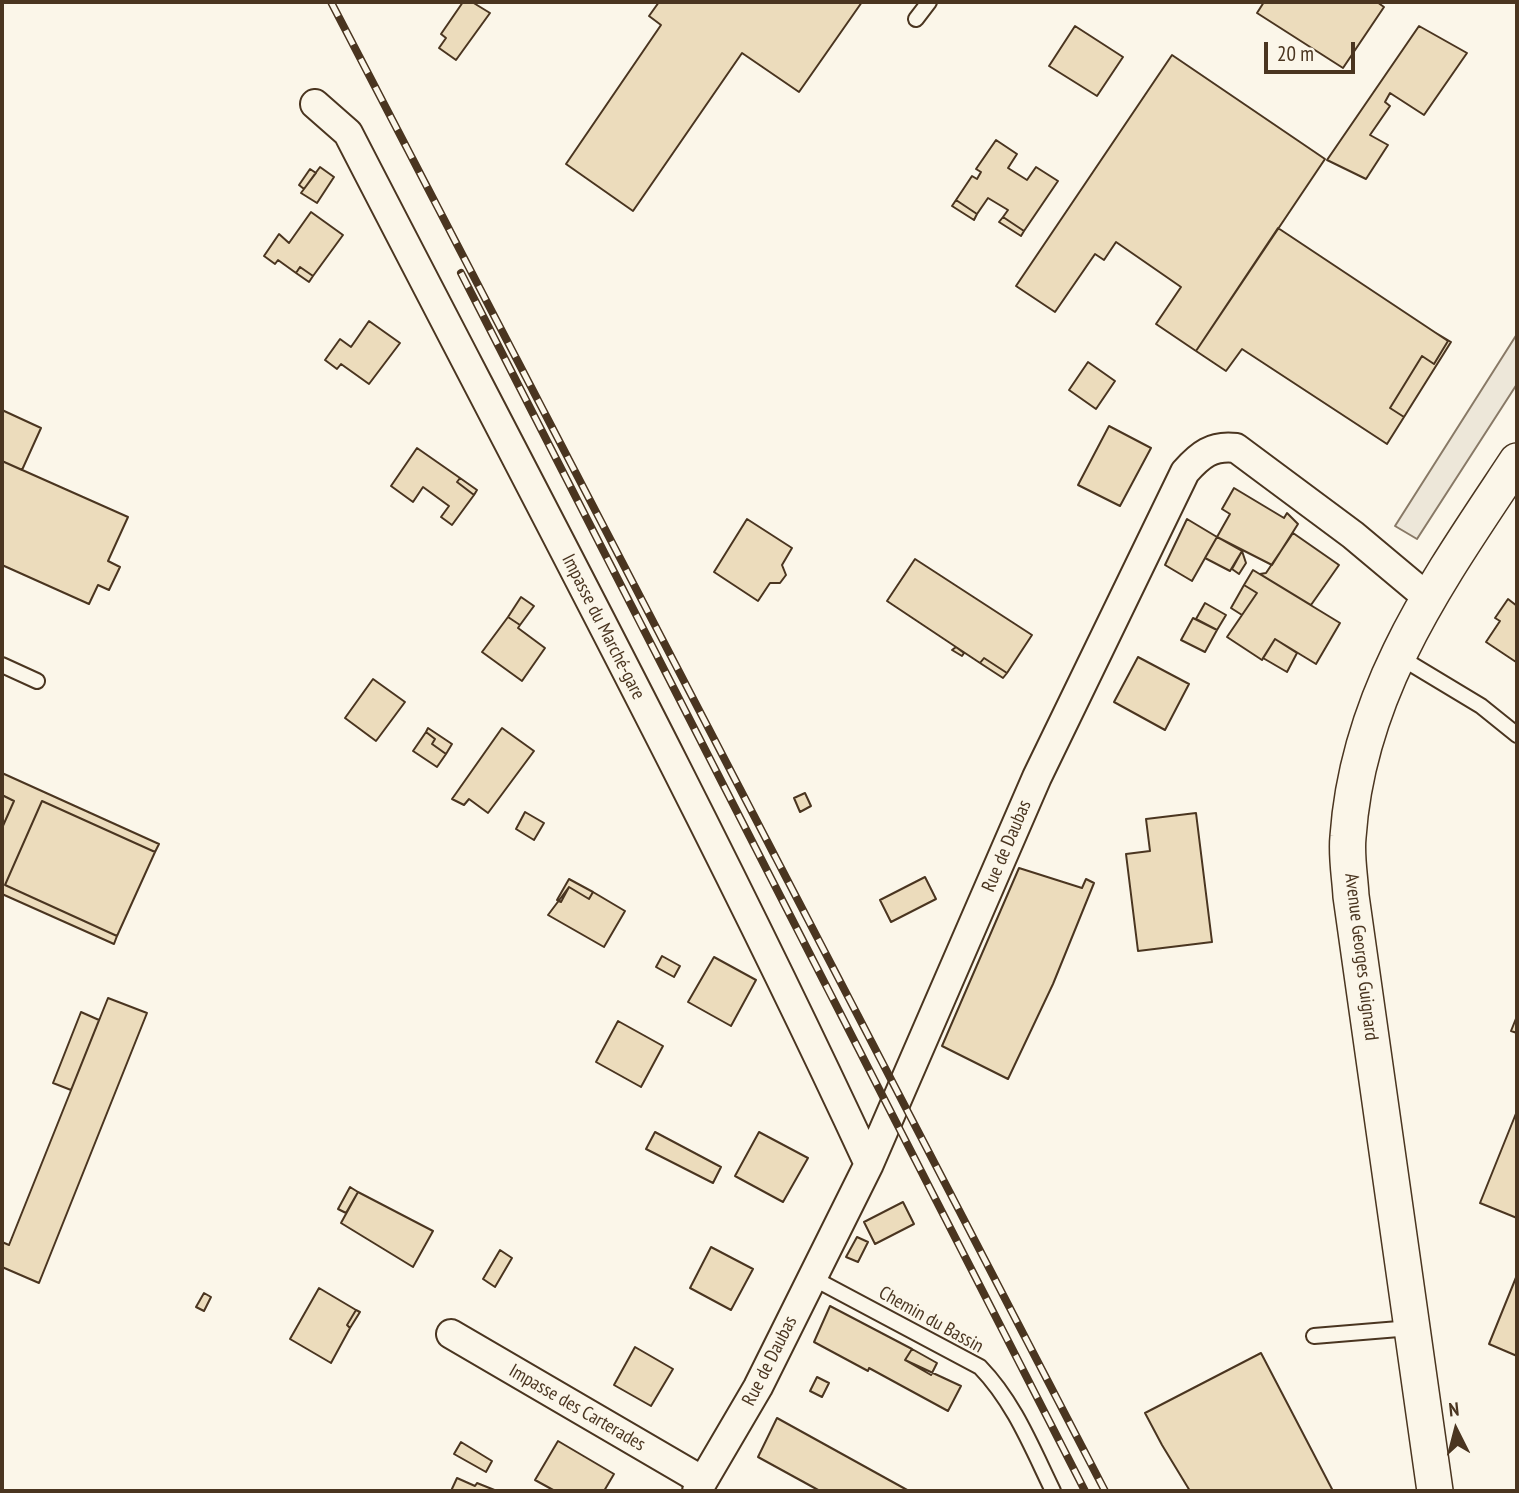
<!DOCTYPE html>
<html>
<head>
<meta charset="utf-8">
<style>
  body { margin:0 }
  #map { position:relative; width:1519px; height:1493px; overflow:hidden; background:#fbf6e9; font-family:"PT Sans Narrow",sans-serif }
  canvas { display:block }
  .frame { position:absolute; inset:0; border:4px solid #4a3520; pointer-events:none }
  .north { position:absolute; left:1421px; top:1395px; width:70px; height:70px; -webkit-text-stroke:5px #fbf6e9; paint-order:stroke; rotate:354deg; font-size:19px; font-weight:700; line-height:28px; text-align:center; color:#4a3520 }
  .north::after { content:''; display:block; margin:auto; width:24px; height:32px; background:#4a3520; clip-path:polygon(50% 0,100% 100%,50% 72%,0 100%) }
  .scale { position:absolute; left:1264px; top:42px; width:91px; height:32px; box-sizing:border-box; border:4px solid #4a3520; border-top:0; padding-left:9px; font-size:21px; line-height:24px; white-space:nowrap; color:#4a3520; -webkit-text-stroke:5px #fbf6e9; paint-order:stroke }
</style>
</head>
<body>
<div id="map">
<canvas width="1519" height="1493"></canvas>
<div class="frame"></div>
<div class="north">N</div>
<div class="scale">20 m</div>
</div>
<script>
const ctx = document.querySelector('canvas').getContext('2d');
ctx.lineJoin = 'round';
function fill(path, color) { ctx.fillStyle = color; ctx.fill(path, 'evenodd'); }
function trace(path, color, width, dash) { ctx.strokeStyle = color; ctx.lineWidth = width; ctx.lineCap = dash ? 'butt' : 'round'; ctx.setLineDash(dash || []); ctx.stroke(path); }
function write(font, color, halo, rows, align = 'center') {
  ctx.font = font + ' "PT Sans Narrow",sans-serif'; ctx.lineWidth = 5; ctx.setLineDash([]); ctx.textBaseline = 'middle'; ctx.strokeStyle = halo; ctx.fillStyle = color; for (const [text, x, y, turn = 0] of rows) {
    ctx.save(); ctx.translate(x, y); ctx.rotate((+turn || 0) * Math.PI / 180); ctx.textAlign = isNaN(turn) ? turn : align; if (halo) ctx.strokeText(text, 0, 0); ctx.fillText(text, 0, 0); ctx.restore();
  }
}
const parking = new Path2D(`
  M1517,334V384L1417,539L1395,526Z`);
fill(parking, '#ede7d9');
trace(parking, '#887966', 2);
const building = new Path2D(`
  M463,2H472L490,13L456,60L439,48L446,38L441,34Z
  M659,2H862L799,92L742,53L633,211L566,164L661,25L649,16Z
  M1264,2H1377L1384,7L1343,68L1257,13Z
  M1075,26L1123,57L1097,96L1049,66Z
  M1419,26L1467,53L1424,115L1390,93L1385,102L1390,106L1370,135L1388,145L1366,179L1327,160Z
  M1172,55L1325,159L1196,351L1156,324L1181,287L1116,242L1104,260L1095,254L1055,312L1016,286Z
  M996,140L1017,154L1008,168L1027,180L1036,167L1058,181L1024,231L1003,217L1008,210L988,198L977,214L956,200L972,176L977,179L981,172L976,169Z
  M320,167L334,177L317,203L301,193Z
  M310,169L316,173L304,189L299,185Z
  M956,200L977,214L974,220L952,206Z
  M311,212L343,235L313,276L300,267L296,273L278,260L275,264L264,256L279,234L289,243Z
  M1003,217L1024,231L1021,236L999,222Z
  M1278,228L1448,341L1434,364L1422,356L1390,408L1404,417L1387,444L1242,349L1226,371L1196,351Z
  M300,267L313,276L309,282L296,273Z
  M369,321L400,343L369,384L341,364L337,369L325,360L340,339L351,347Z
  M1436,333L1451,342L1404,417L1390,408L1422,356L1434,364L1448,341Z
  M1088,362L1115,381L1096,409L1069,390Z
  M2,410L41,428L22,470L2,461Z
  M1109,426L1151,448L1120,506L1078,485Z
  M417,448L460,478L457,482L474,495L452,525L441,517L449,506L423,487L413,502L391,486Z
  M2,461L128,517L108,561L120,567L109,590L98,585L89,604L2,565Z
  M460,478L477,490L474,495L457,482Z
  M1234,488L1284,518L1287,513L1298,524L1272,565L1217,537L1230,514L1222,509Z
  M747,519L792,548L782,565L786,575L780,583H770L758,601L714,572Z
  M1187,519L1217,537L1192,581L1165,565Z
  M1293,533L1339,565L1311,605L1260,574L1266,573Z
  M1217,537L1242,551L1230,571L1205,558Z
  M1242,551L1246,563L1239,574L1232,569Z
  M915,559L1032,635L1007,673L984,658L980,663L887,601Z
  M1253,570L1340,623L1316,664L1275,639L1262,660L1227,637L1257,593L1244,585Z
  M1244,585L1257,593L1242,615L1231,608Z
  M521,597L534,606L520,625L508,617Z
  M1508,599L1517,606L1516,662L1486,642L1500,621L1495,618Z
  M1205,603L1226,615L1217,630L1196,619Z
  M508,617L520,625L518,628L545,648L522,681L482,652Z
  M1193,618L1217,630L1205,652L1181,640Z
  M1275,639L1297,653L1287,672L1263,658Z
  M956,647L964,653L962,656L952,650Z
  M1138,657L1189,684L1165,730L1114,702Z
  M984,658L1007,673L1003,678L980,663Z
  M373,679L405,702L376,741L345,718Z
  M428,728L452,744L446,754L432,744L435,739L426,732Z
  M502,728L534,751L488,813L469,799L464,805L452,799Z
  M426,732L435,739L432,744L446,754L437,767L413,751Z
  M2,773L159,844L155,852L42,801L5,885L117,936L114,944L2,894V828L14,801L2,795Z
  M805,793L811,806L800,812L794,798Z
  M2,795L14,801L2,828Z
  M42,801L155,852L117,936L5,885Z
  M525,812L544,823L534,840L516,829Z
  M1196,813L1212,942L1138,951L1126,854L1150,851L1146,819Z
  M1019,868L1082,888L1086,879L1094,883L1053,984L1008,1079L942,1046Z
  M925,877L936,899L891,922L880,900Z
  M569,879L593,892L589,899L569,887L561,902L557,900Z
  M569,887L589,899L593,892L625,911L604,947L548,915Z
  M662,956L680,966L674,977L656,967Z
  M714,957L756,980L731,1026L688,1002Z
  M108,998L147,1013L39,1283L2,1267V1242L9,1245Z
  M81,1012L99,1020L71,1090L53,1083Z
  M1517,1016V1033L1511,1031Z
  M618,1021L663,1046L641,1087L596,1062Z
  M1517,1111V1218L1480,1203Z
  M655,1132L721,1167L713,1183L646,1149Z
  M759,1132L808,1158L783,1202L735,1176Z
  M350,1187L358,1192L346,1213L338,1209Z
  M358,1192L433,1231L413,1267L341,1223Z
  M903,1202L914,1224L875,1244L864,1222Z
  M857,1237L868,1242L858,1262L846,1257Z
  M711,1247L753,1269L731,1310L690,1288Z
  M500,1250L512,1258L495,1287L483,1279Z
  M1517,1275V1356L1489,1344Z
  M319,1288L356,1310L347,1325L350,1328L331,1363L290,1339Z
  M204,1293L211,1297L204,1311L196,1307Z
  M830,1306L912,1349L905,1360L961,1386L948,1411L869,1368L868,1371L814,1342Z
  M356,1310L360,1312L350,1328L347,1325Z
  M635,1347L673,1369L651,1406L614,1385Z
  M912,1349L937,1363L931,1375L905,1360Z
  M1261,1353L1333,1491H1190L1162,1445L1145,1413Z
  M817,1377L829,1383L822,1397L810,1391Z
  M777,1418L909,1491H820L758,1457Z
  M558,1441L614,1474L604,1491H555L535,1480Z
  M461,1442L492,1461L486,1472L454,1454Z
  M457,1478L475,1486L477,1483L497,1491H451Z`);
fill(building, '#ecdcbc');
trace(building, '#4a3520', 2);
const service = new Path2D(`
  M916,19L929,2
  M1398,656L1481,706L1517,735
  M2,665L37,681
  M811,1277L980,1367C1014,1402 1032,1448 1053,1491
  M1314,1336L1411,1328`);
const minor = new Path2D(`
  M315,104L348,133C524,475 707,815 869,1164
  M451,1334L703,1481
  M697,1491L758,1387L869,1164L1037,777L1185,472C1200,455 1212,445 1236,448L1353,535L1427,597`);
const tertiary = new Path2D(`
  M1435,1491L1351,896C1350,877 1346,856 1348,837C1358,690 1439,579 1517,461`);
trace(service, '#4a3520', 18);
trace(minor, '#4a3520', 32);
trace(tertiary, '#4a3520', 38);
trace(service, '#fbf6e9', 14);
trace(minor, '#fbf6e9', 28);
trace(tertiary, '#fbf6e9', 35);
const rail = new Path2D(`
  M331,2L1105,1491
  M461,273L1085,1491`);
trace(rail, '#4a3520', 8);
trace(rail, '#fbf6e9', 5, [16]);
write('19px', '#4a3520', '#fbf6e9', [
  ["Impasse du Marché-gare",603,627,63],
  ["Rue de Daubas",1007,846,-67],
  ["Avenue Georges Guignard",1361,957,83],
  ["Chemin du Bassin",931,1320,29],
  ["Rue de Daubas",770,1361,-63],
  ["Impasse des Carterades",577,1408,30]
]);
</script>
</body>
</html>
